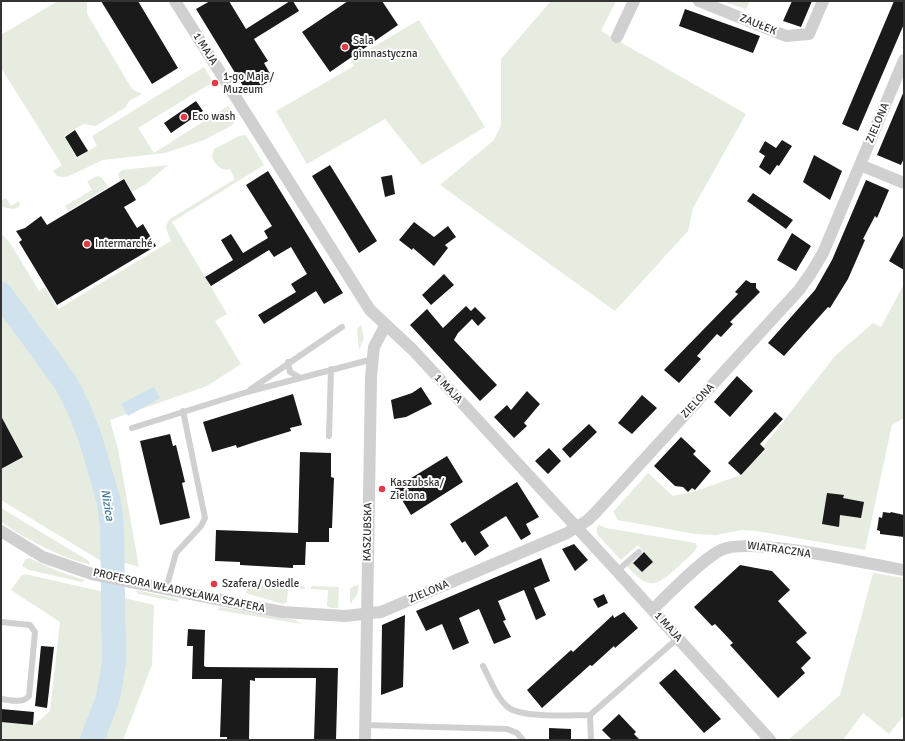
<!DOCTYPE html>
<html>
<head>
<meta charset="utf-8">
<style>
  body { margin:0 }
  #map { position:relative; width:905px; height:741px; overflow:hidden; background:#fff; font-family:Signika,sans-serif }
  canvas { display:block }
  .frame { position:absolute; inset:0; border:2px solid #333; pointer-events:none }
</style>
</head>
<body>
<div id="map">
<canvas width="905" height="741"></canvas>
<div class="frame"></div>
</div>
<script>
const ctx = document.querySelector('canvas').getContext('2d');
ctx.lineJoin = 'round';
function fill(path, color) { ctx.fillStyle = color; ctx.fill(path, 'evenodd'); }
function trace(path, color, width, dash) { ctx.strokeStyle = color; ctx.lineWidth = width; ctx.lineCap = dash ? 'butt' : 'round'; ctx.setLineDash(dash || []); ctx.stroke(path); }
function write(font, color, halo, rows, align = 'center') {
  ctx.font = font + ' Signika,sans-serif'; ctx.lineWidth = 4; ctx.setLineDash([]); ctx.textBaseline = 'middle'; ctx.strokeStyle = halo; ctx.fillStyle = color; for (const [text, x, y, turn = 0] of rows) {
    ctx.save(); ctx.translate(x, y); ctx.rotate((+turn || 0) * Math.PI / 180); ctx.textAlign = isNaN(turn) ? turn : align; if (halo) ctx.strokeText(text, 0, 0); ctx.fillText(text, 0, 0); ctx.restore();
  }
}
fill(new Path2D(`
  M58,1H87V14L132,89L142,94L129,101L126,107L96,126L83,124L64,136L77,158L97,146L92,136L204,67L213,82L138,128L154,153L228,106L236,120L231,126L204,140L165,153L103,160L69,176L63,177L57,176L53,171L62,165L1,68V35Z
  M551,1H616L601,31L746,114L693,208L688,231L615,311L440,185L494,140L501,125V59Z
  M722,1H750L746,9Z
  M419,20L485,127L422,165L385,119L307,164L276,111L354,66L351,60Z
  M246,135L264,165L172,222L227,314L215,321L241,364L207,386L110,420L118,449L139,567L119,561L118,527L106,468L89,411L77,389L1,285V233L10,243L39,291L45,287L58,309L171,241C168,233 163,226 170,219L235,179L230,169C222,172 214,164 212,157L214,149L239,136Z
  M168,165L146,184L132,192L124,178L120,180L118,174L122,170Z
  M98,176L102,178L108,187L68,211L65,206L92,190L87,181Z
  M6,198L11,206L19,201L20,206L14,209L1,207V201Z
  M904,284V418L892,425L865,550L757,531L741,530L716,535L695,534L618,520L613,512L648,473L673,496L696,491L741,475L766,449L763,447L836,355L873,323L881,327Z
  M1,303L61,386C92,434 111,505 110,562L101,561L1,500V469L23,457L1,416Z
  M361,325L364,338L359,350L357,329Z
  M1,508L89,561L90,565C58,556 29,541 1,522Z
  M599,525L606,528L695,543L697,546C695,553 686,559 680,565C657,586 650,592 627,566L633,562L642,572L653,562L638,545L621,560L597,534V528Z
  M29,558L60,572L85,580L82,582L29,570L22,566L25,560Z
  M873,573L904,578V715L889,734L863,713L843,740H788L840,695Z
  M25,574L104,592V603H107C108,634 110,666 103,696C99,711 92,726 86,740H1V722L34,725L50,711L60,622L11,590L21,576Z
  M252,585L304,586L305,589L288,588L287,602L283,604L246,593L248,587Z
  M359,585L357,595L350,604V589L353,586Z
  M312,586L339,587L338,608H331L327,606L328,590L310,589Z
  M136,590L178,599L179,602L138,594Z
  M120,597L154,605L152,665L123,740H100L117,694L121,666Z
  M220,607L295,620L302,624L217,610Z`), '#e6ecdf');
fill(new Path2D(`
  M154,387L160,398L128,416L121,404Z`), '#cfe2ee');
trace(new Path2D(`
  M1,294L66,383L79,409L91,440L109,502L112,526L114,663L108,698L92,740`), '#cfe2ee', 24);
fill(new Path2D(`
  M101,1H138L178,68L152,84Z
  M210,1H229L246,29L290,1H293L299,11L254,39L268,61L264,63L273,79L248,94L196,9Z
  M348,1H382L398,25L330,72L302,32Z
  M792,1H812L801,27L783,21Z
  M894,1H904V24L858,131L842,124Z
  M685,9L760,36L753,53L679,26Z
  M904,91V158L901,165L877,155Z
  M196,101L203,111L171,133L164,123Z
  M75,130L88,151L77,157L65,137Z
  M782,140L792,146L779,166L777,165L770,175L759,167L765,156L759,152L765,141L776,148Z
  M814,155L842,171L830,200L803,182Z
  M330,165L377,241L359,253L312,176Z
  M268,171L343,293L324,304L316,291L264,324L258,315L296,292L291,284L307,274L291,247L274,257L269,250L211,286L205,277L233,260L221,240L231,234L243,253L268,238L264,231L272,226L246,185Z
  M392,175L395,194L385,197L381,177Z
  M124,179L136,200L124,207L137,228L143,224L156,246L57,305L19,242L22,240L16,231L25,228L41,216L47,225Z
  M866,180L889,190L877,218L875,216L863,239L865,240L848,279L830,308L828,307L784,356L768,343L815,290L832,260Z
  M753,193L793,220L786,229L747,201Z
  M414,222L434,237L448,226L456,237L445,245L448,248L434,266L413,248L412,250L399,240Z
  M792,233L811,246L796,271L777,260Z
  M904,234V270L889,261Z
  M444,274L454,285L431,305L422,295Z
  M746,280L751,283H756V288L760,292L730,322L733,324L721,337L717,334L697,356L701,359L679,383L664,370L738,294L735,292Z
  M466,306L471,311L475,307L486,318L478,326L472,319L458,333L454,340L497,385L480,401L410,325L427,309L443,328Z
  M737,376L753,391L730,417L714,402Z
  M421,387L432,404L406,417L394,419L391,400L412,393Z
  M527,391L540,404L524,423L527,426L514,438L494,417L507,405L511,410Z
  M293,394L302,425L290,428L291,431L255,442L237,448L236,445L212,452L203,422Z
  M642,395L657,408L632,434L618,423Z
  M775,412L783,419L760,444L765,449L741,475L728,463Z
  M1,416L23,457L1,469Z
  M589,424L597,432L570,458L562,449Z
  M170,434L173,446L176,445L185,482L182,483L190,518L160,525L140,441Z
  M681,437L696,451L693,454L711,471L695,490L692,488L688,492L683,487L675,486L654,466Z
  M549,448L561,461L548,474L535,461Z
  M300,452L331,453V477L334,478L332,528H329V542H306L305,565H293V568L240,565V562L215,561L216,530L298,533Z
  M447,456L463,482L411,515L395,488Z
  M517,482L539,517L526,524L531,534L521,540L506,516L480,532L489,546L475,556L465,541L462,543L450,524Z
  M827,493L844,495L843,498L864,502L861,518L840,515L839,527L822,524Z
  M883,512L890,513L891,512L904,515V537L880,534V531L877,530L879,517L882,518Z
  M574,544L588,560L575,571L562,549Z
  M644,552L653,562L642,572L633,563Z
  M541,558L550,581L534,588L546,615L536,620L524,590L498,601L506,620L503,621L511,637L494,644L479,609L459,618L469,643L462,646L453,650L442,624L426,631L416,611Z
  M740,565L772,571L790,590L778,601L807,633L796,642L811,658L801,668L805,673L778,698L730,645L733,643L715,624L712,626L694,607Z
  M604,594L608,603L598,608L593,599Z
  M624,612L638,628L615,648L614,646L592,666L590,665L542,708L527,690L571,650L573,652L613,615L614,618Z
  M405,615L403,687L381,695L382,625Z
  M188,629L205,630L204,666L206,667L338,668L336,740H314L316,678H255V681L250,680L249,740H227V737H220L222,679H192L193,646H187Z
  M41,646L54,647L47,708L35,706Z
  M675,669L721,719L704,733L659,683Z
  M1,709L34,712L33,725L1,722Z
  M619,714L636,732L634,734L640,740H612L602,730Z
  M549,728L571,729V740H549Z`), '#1a1a1a');
trace(new Path2D(`
  M288,362L290,372L299,377
  M251,389L342,327
  M132,428L247,392L373,359
  M329,436L331,369
  M617,571L639,552
  M166,589L176,553L201,526L205,518L183,411
  M1,622L30,625L35,632L29,696C23,704 10,700 1,699
  M483,666C490,679 497,699 509,708C524,718 571,715 590,715
  M365,725L507,729L517,733L523,740
  M591,740L590,715L678,638`), '#d0d0d0', 6);
trace(new Path2D(`
  M175,1L370,310L413,350L617,571L770,740
  M699,1L786,36L809,34L823,1
  M617,37L634,1
  M860,165L904,183
  M1,531L43,557L92,574L261,608L283,612L345,616L381,612L567,533L588,520L596,512L799,290L811,273L823,253L904,60
  M652,610C669,594 702,559 721,550C750,536 867,564 904,570
  M365,740L371,377L374,347L385,326`), '#d0d0d0', 12);
for (const [x, y, r, color] of [
  [345,47,4,"#e63946"],
  [215,83,4,"#e63946"],
  [184,117,4,"#e63946"],
  [87,244,4,"#e63946"],
  [382,489,4,"#e63946"],
  [214,584,4,"#e63946"]
]) { const dot = new Path2D(); dot.arc(x, y, r, 0, 2 * Math.PI); ctx.fillStyle = color; ctx.fill(dot); trace(dot, '#fff', 1.5); }
write('11px', '#333', '#fff', [
  ["ZAUŁEK",758,25,22],
  ["1 MAJA",205,49,58],
  ["ZIELONA",878,123,-67],
  ["1 MAJA",448,389,47],
  ["ZIELONA",698,401,-47],
  ["KASZUBSKA",368,532,-89],
  ["WIATRACZNA",779,550,8],
  ["PROFESORA WŁADYSŁAWA SZAFERA",179,591,12],
  ["ZIELONA",429,592,-23],
  ["1 MAJA",668,627,48]
]);
write('11px', '#333', '#fff', [
  ["Sala",353,41],
  ["gimnastyczna",353,54],
  ["1-go Maja/",223,77],
  ["Muzeum",223,90],
  ["Eco wash",192,117],
  ["Intermarché",95,244],
  ["Kaszubska/",390,483],
  ["Zielona",390,496],
  ["Szafera/ Osiedle",222,584]
], 'left');
write('italic 12px', '#3f7597', '#fff', [
  ["Nizica",107,505,80]
]);
</script>
</body>
</html>
